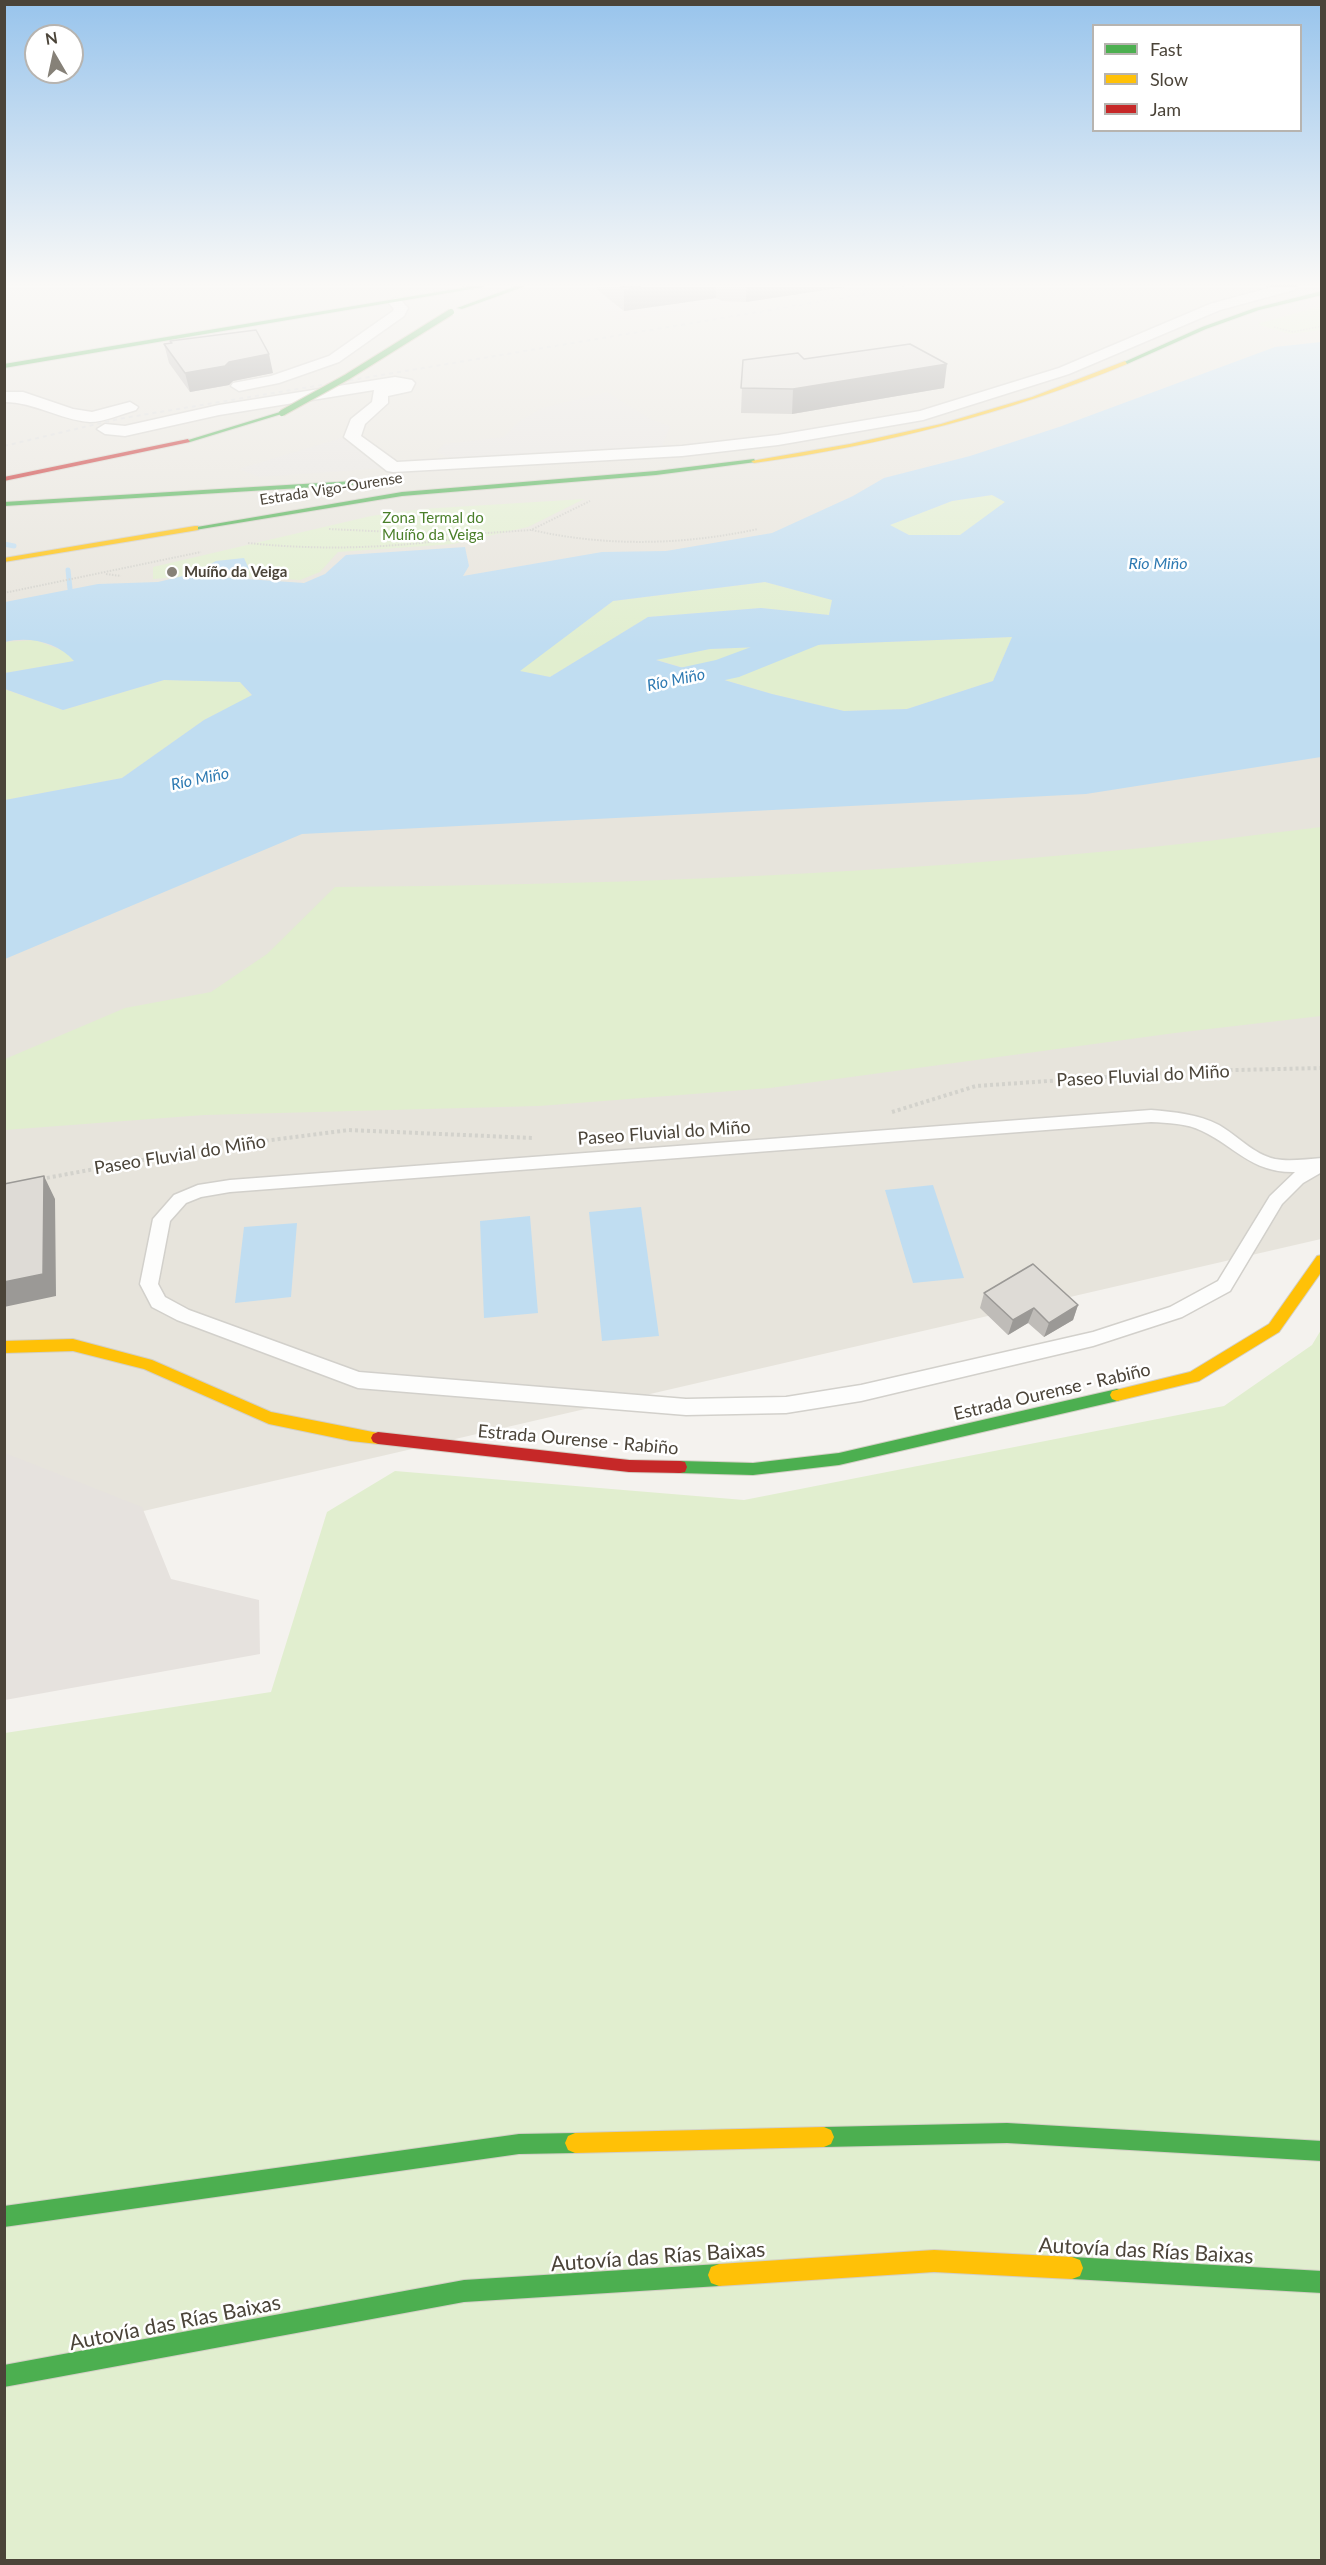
<!DOCTYPE html>
<html>
<head>
<meta charset="utf-8">
<style>
  body { margin:0 }
  #map { position:relative; width:1326px; height:2565px; overflow:hidden; background:#f4f2ee; font-family:Lato,sans-serif }
  canvas { display:block }
  .frame { position:absolute; inset:0; border:6px solid #4b4439; pointer-events:none }
  .legend { position:absolute; left:1092px; top:24px; width:210px; height:108px; box-sizing:border-box; background:#fff; border:2px solid #b7b4b0; margin:0; padding:8px 10px; list-style:none; font-size:18px; color:#4b4439 }
  .legend li { display:flex; align-items:center; gap:12px; height:30px }
  .legend b { width:30px; border:2px solid #b7b4b0 }
  .north { position:absolute; left:24px; top:24px; width:60px; height:60px; box-sizing:border-box; background:#fff; border:2px solid #b7b4b0; border-radius:50%; rotate:351deg; font-size:16px; font-weight:700; line-height:24px; text-align:center; color:#4b4439 }
  .north::after { content:''; display:block; margin:auto; width:21px; height:27px; background:#868178; clip-path:polygon(50% 0,100% 100%,50% 72%,0 100%) }
</style>
</head>
<body>
<div id="map">
<canvas width="1326" height="2565"></canvas>
<div class="frame"></div>
<ul class="legend">
<li><b style="height:8px;background:#4caf50"></b>Fast</li>
<li><b style="height:8px;background:#ffc107"></b>Slow</li>
<li><b style="height:8px;background:#c62828"></b>Jam</li>
</ul>
<div class="north">N</div>
</div>
<script>
const ctx = document.querySelector('canvas').getContext('2d');
ctx.lineJoin = 'round';
function fill(path, color) { ctx.fillStyle = color; ctx.fill(path, 'evenodd'); }
function trace(path, color, width, dash) { ctx.strokeStyle = color; ctx.lineWidth = width; ctx.lineCap = dash ? 'butt' : 'round'; ctx.setLineDash(dash || []); ctx.stroke(path); }
function write(font, color, halo, rows, align = 'center') {
  ctx.font = font + ' Lato,sans-serif'; ctx.lineWidth = 5; ctx.setLineDash([]); ctx.textBaseline = 'middle'; ctx.strokeStyle = halo; ctx.fillStyle = color; for (const [text, x, y, turn = 0] of rows) {
    ctx.save(); ctx.translate(x, y); ctx.rotate((+turn || 0) * Math.PI / 180); ctx.textAlign = isNaN(turn) ? turn : align; if (halo) ctx.strokeText(text, 0, 0); ctx.fillText(text, 0, 0); ctx.restore();
  }
}
fill(new Path2D(`
  M4,287H1321V1239L5,1543Z`), '#e7e4dc');
fill(new Path2D(`
  M575,287H845L618,321Z
  M5,1453L142,1507L171,1579L259,1600L260,1654L5,1700Z`), '#e6e2de');
fill(new Path2D(`
  M1321,306V330L1290,334L1257,324Z
  M992,495L1006,502L960,535H909L889,525L952,501Z
  M584,499L528,527L453,544L338,552L320,572L300,580L213,574L153,579V567L371,516L422,509Z
  M765,582L832,600L829,615L761,608L648,617L550,677L519,671L613,601Z
  M1012,637L993,681L907,709L844,711L772,694L654,659L710,649Z
  M35,640L66,652L74,661L5,673V642Z
  M164,680L240,682L252,696L204,720L122,778L5,800L4,689L63,710Z
  M1321,827V1016L1175,1033L770,1088L539,1106L204,1115L5,1130V1059L125,1008L211,992L267,954L335,887C590,885 845,876 1099,852C1173,846 1247,836 1321,827Z
  M1321,1330V2560H5V1733L271,1692L327,1512L395,1471L744,1500L1224,1406L1312,1345Z`), '#e1eecf');
fill(new Path2D(`
  M607,392L650,419L670,426L662,447L451,459L437,452L444,444L504,437L520,421L542,408Z
  M344,437L387,468L259,477L239,469Z`), '#e6e3df');
fill(new Path2D(`
  M1321,342V757L1086,794L302,834L5,959V800L122,778L204,720L252,695L240,682L164,680L63,710L5,689V673L74,661C58,642 28,636 5,642V602L98,584L158,582L183,576H202L304,583L325,574L346,555L465,547L469,566L463,576L602,552L666,551L772,533L853,496L884,478L970,456L1059,427L1275,347ZM992,495L1005,502L960,535H909L890,525L952,501ZM765,582L832,600L829,615L761,608L648,617L550,677L520,671L613,601ZM1012,637L993,681L907,709L844,711L772,694L656,660L710,649Z
  M244,558L249,569C238,575 221,573 209,570L207,566L216,561Z
  M933,1185L964,1278L913,1283L885,1190Z
  M641,1207L659,1336L602,1341L589,1212Z
  M530,1216L538,1313L484,1318L480,1221Z
  M297,1223L291,1297L235,1303L244,1227Z`), '#c0ddf1');
trace(new Path2D(`
  M4,544L14,546
  M68,570L70,589`), '#c0ddf1', 5);
fill(new Path2D(`
  M856,608L868,611L873,618L868,625L739,677L628,701L615,698L609,690L615,682L716,660Z`), '#c0ddf1');
const lane = new Path2D(`
  M1151,1110C1174,1112 1198,1114 1219,1125C1238,1136 1253,1154 1275,1159C1290,1162 1306,1159 1322,1158V1172L1303,1183L1282,1204L1230,1291L1182,1317L1093,1346L861,1401L786,1413L686,1415L358,1388L177,1320L152,1307L140,1284L153,1219L174,1195L198,1185L230,1180ZM1151,1122C1168,1123 1186,1123 1202,1131C1236,1147 1252,1173 1295,1172L1270,1196L1218,1281L1170,1307L1093,1332L861,1385L786,1397L686,1399L359,1372L189,1310L165,1297L158,1284L170,1221L186,1203L201,1197L230,1192Z`);
const street = new Path2D(`
  M1272,287H1296L1294,290L1220,310L1069,374L923,420L778,445L682,456L393,472L387,471L344,437L351,419L372,402L374,390L219,415L125,436L105,434L97,429L105,424L125,426L219,405L395,377L412,380L415,383L411,391L388,396V403L365,424L361,436L397,462L682,446L778,435L920,411L1059,368L1210,304Z
  M395,298L400,299L408,308L404,316L339,362L279,383L239,391L231,386L233,383L271,376L329,356L393,311L394,309L388,302Z
  M4,392H23L73,409L92,412L130,402L138,407L136,410C122,414 104,422 90,422C60,420 35,402 4,402Z`);
const fast = new Path2D(`
  M468,287H483L4,368V364Z
  M514,287H523L462,309L457,308Z
  M1322,291V295L1259,310L1206,329L1127,364L1122,363L1202,327L1255,308Z
  M280,412L285,413L190,442L185,441Z
  M754,459L756,462L656,475L402,496L195,530L191,528L402,492L656,471Z
  M353,481V485H350L4,506V502Z
  M1117,1389L1122,1391L1124,1395L1122,1399L1117,1401L839,1465L753,1475L680,1473L675,1472L673,1467L675,1462L680,1461L753,1463L839,1453Z
  M1007,2123L1322,2141V2161L1007,2143L824,2147L817,2144L814,2137L817,2130L824,2127Z
  M575,2133L582,2136L585,2143L582,2150L575,2153L519,2154L4,2227V2206L519,2134Z
  M1072,2257L1322,2271V2293L1072,2279L1064,2276L1061,2268L1064,2260Z
  M719,2264L727,2267L730,2275L727,2283L719,2286L464,2302L4,2387V2365L464,2280Z`);
const slow = new Path2D(`
  M1125,361L1127,364C1006,414 883,445 754,463L751,461L850,444L941,424L1032,397Z
  M195,526H198V530L4,562V558Z
  M1322,1255V1271L1279,1332L1199,1381L1117,1401L1112,1399L1110,1395L1112,1391L1190,1372L1269,1324L1317,1256Z
  M73,1339L152,1360L271,1412L383,1434L385,1438L383,1442L378,1444L351,1441L269,1424L144,1369L73,1351L4,1353V1341Z
  M824,2127L831,2130L834,2137L831,2144L824,2147L575,2153L568,2150L565,2143L568,2136L575,2133Z
  M934,2250L1072,2257L1080,2260L1083,2268L1080,2276L1072,2279L934,2272L719,2286L711,2283L708,2275L711,2267L719,2264Z`);
const jam = new Path2D(`
  M188,439L190,442L4,481V477Z
  M378,1432L629,1460L680,1461L685,1462L687,1467L685,1472L680,1473L629,1472L378,1444L373,1442L371,1438L373,1434Z`);
trace(lane, '#d2d0cb', 3);
trace(street, '#d2d0cb', 3);
trace(fast, '#d3cfc5', 2);
trace(slow, '#d3cfc5', 2);
trace(jam, '#d3cfc5', 2);
trace(new Path2D(`
  M1274,327L1293,332L1322,326`), '#d3d2cc', 1.5, [1.5, 1.5]);
trace(new Path2D(`
  M329,529L458,535L531,530L590,501
  M532,530C606,547 684,545 758,529
  M248,543C324,551 398,548 474,536
  M106,574L121,576
  M4,593L201,552`), '#d3d2cc', 2, [1.5, 1.5]);
trace(new Path2D(`
  M892,1112L976,1086L1194,1071L1322,1068
  M41,1179L202,1149L349,1130L533,1138`), '#d3d2cc', 4, [3, 3]);
fill(lane, '#fdfdfc');
fill(street, '#fdfdfc');
fill(fast, '#4caf50');
fill(slow, '#ffc107');
fill(jam, '#c62828');
trace(new Path2D(`
  M4,446L118,419L908,287`), '#dbdbda', 2, [4, 4]);
const fastBridge = new Path2D(`
  M282,413L347,377L451,312`);
trace(fastBridge, '#ccbfa9', 8, []);
trace(fastBridge, '#4caf50', 6);
fill(new Path2D(`
  M596,287H845L746,302L722,301L716,298L624,311L596,289Z
  M170,341L273,373L233,381L229,385L190,392L169,363L164,344L171,343Z
  M804,359L944,388L792,414L741,413L743,360Z
  M984,1293L1078,1305L1073,1320L1044,1337L1028,1323L1008,1335L980,1308Z`), '#bfbcb8');
fill(new Path2D(`
  M640,287H716V298L624,311V290Z
  M746,287H845L746,302Z
  M269,354L273,373L233,381L229,385L190,392L185,373L229,362Z
  M947,364L944,388L792,414L793,389Z
  M44,1176L55,1199L56,1296L4,1307V1282Z
  M1078,1305L1073,1320L1044,1337L1049,1323Z
  M1034,1308L1028,1323L1008,1335L1013,1320Z`), '#9b9996');
const building = new Path2D(`
  M621,287H640L624,290Z
  M256,330L269,354L229,362L225,366L185,373L164,344L172,343L170,341Z
  M910,344L947,364L793,389L741,388L743,360L798,353L804,359Z
  M44,1176L43,1274L4,1282V1184Z
  M1033,1264L1078,1305L1049,1323L1034,1308L1013,1320L984,1293Z`);
fill(building, '#dedbd6');
trace(building, '#9b9996', 1.5);
const sky = ctx.createLinearGradient(0, 0, 0, 646);
sky.addColorStop(0, '#98c4ec');
sky.addColorStop(0.44, '#faf9f7');
sky.addColorStop(1, '#faf9f700');
ctx.fillStyle = sky;
ctx.fillRect(0, 0, 1326, 646);
for (const [x, y, r, color] of [
  [172,572,6,"#868178"]
]) { const dot = new Path2D(); dot.arc(x, y, r, 0, 2 * Math.PI); ctx.fillStyle = color; ctx.fill(dot); trace(dot, '#fff', 2); }
write('15px', '#4b4439', '#fff', [
  ["Estrada Vigo-Ourense",331,489,-9]
]);
write('15px', '#4a7f2a', '#fff', [
  ["Zona Termal do",433,518],
  ["Muíño da Veiga",433,535]
]);
write('bold 15px', '#4b4439', '#fff', [
  ["Muíño da Veiga",184,572]
], 'left');
write('italic 16px', '#2e7ab2', '#fff', [
  ["Río Miño",1158,564],
  ["Río Miño",676,680,-12],
  ["Río Miño",200,779,-12]
]);
write('18px', '#4b4439', '#fff', [
  ["Paseo Fluvial do Miño",1143,1076,-3],
  ["Paseo Fluvial do Miño",664,1133,-4],
  ["Paseo Fluvial do Miño",180,1155,-9],
  ["Estrada Ourense - Rabiño",1052,1392,-13],
  ["Estrada Ourense - Rabiño",578,1440,5]
]);
write('21px', '#4b4439', '#fff', [
  ["Autovía das Rías Baixas",1146,2251,3],
  ["Autovía das Rías Baixas",658,2257,-4],
  ["Autovía das Rías Baixas",175,2323,-11]
]);
</script>
</body>
</html>
